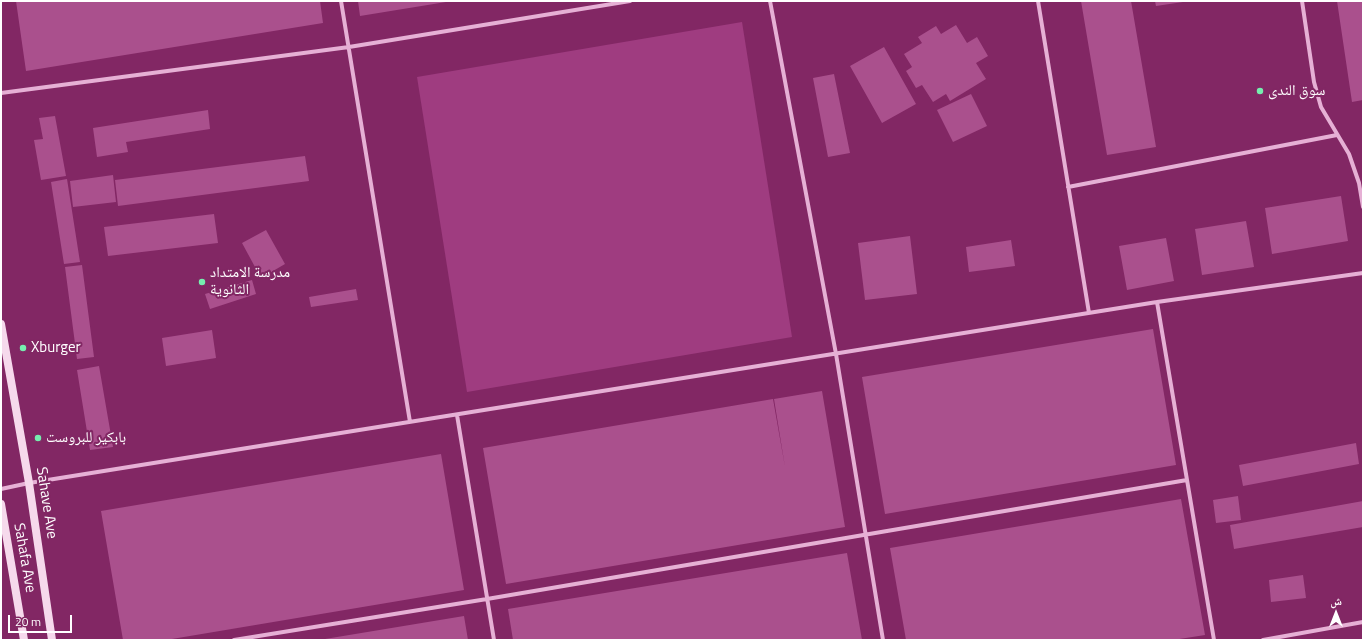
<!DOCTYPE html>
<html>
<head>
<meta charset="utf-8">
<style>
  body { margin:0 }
  #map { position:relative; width:1364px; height:641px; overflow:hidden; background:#822764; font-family:"Titillium Web","Noto Naskh Arabic",sans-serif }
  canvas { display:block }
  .frame { position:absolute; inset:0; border:2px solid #fff; pointer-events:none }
  .north { position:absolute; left:1316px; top:593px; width:40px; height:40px; -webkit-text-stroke:3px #822764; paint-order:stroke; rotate:0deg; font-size:11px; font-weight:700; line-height:16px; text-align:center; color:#fff }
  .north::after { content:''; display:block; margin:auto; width:14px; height:18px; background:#fff; clip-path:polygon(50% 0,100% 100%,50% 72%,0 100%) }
  .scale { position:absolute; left:8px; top:615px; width:64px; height:18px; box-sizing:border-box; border:2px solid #fff; border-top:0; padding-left:5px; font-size:12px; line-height:14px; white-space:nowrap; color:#fff; -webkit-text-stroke:3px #822764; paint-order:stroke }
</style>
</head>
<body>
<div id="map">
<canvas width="1364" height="641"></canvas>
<div class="frame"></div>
<div class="north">ش</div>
<div class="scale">20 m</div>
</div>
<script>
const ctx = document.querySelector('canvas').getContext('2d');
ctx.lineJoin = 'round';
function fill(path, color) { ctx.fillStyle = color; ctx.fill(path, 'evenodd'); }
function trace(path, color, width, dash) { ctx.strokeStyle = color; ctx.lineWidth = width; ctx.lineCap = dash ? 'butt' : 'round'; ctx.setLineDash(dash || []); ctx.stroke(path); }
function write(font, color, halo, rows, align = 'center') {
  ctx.font = font + ' "Titillium Web","Noto Naskh Arabic",sans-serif'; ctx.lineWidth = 4; ctx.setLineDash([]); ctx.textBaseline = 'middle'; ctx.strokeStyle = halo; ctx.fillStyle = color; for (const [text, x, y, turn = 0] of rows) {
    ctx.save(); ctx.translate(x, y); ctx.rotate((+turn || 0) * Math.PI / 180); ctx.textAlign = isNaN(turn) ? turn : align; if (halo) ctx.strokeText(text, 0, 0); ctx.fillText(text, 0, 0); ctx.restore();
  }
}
fill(new Path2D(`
  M742,22L792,337L467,392L417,77Z`), '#9f3c80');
fill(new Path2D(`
  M16,1H320L323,23L26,71Z
  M358,1H446V2L360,16Z
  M1081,1H1131L1156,147L1107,155Z
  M1155,1H1183V2L1156,6Z
  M1337,1H1363V100L1352,102Z
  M956,25L967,43L977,37L988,56L976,63L986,79L950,101L946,94L933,102L922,85L916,88L906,71L912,67L904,54L922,43L918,37L936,26L941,34Z
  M884,47L916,104L882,123L850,66Z
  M834,74L850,153L828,157L813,78Z
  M971,94L987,126L953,142L937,110Z
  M208,110L210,129L126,142L128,152L97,157L93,128Z
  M55,116L66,176L41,180L34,140L43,139L39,118Z
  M305,156L309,181L118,206L115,180Z
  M113,175L116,202L73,207L70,181Z
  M67,179L80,262L64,264L51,182Z
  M1341,196L1348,241L1272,254L1265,208Z
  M214,214L218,243L108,256L104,227Z
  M1246,221L1254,267L1202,275L1195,229Z
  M266,230L285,264L261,278L242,243Z
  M910,236L917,294L865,300L858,243Z
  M1166,238L1174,281L1127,290L1119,246Z
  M1011,240L1015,266L969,272L966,247Z
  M82,265L94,357L77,359L65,267Z
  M252,280L256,294L210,309L205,294Z
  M356,289L358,300L311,307L309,297Z
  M1153,329L1176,465L885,514L862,377Z
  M212,330L216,358L166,366L162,338Z
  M99,366L113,447L90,450L77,370Z
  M822,391L845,527L506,584L483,448L773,399L785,467L774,399Z
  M1356,443L1359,464L1243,486L1239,465Z
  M441,454L464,590L166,640H123L101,511Z
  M1238,496L1241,520L1216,523L1213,500Z
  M1181,499L1205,635L1173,640H906L890,548Z
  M1363,501V527L1234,549L1230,525Z
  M847,553L862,640H513L508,609Z
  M1303,575L1306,598L1271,602L1269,580Z
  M464,616L468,640H325V639Z`), '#aa508d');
trace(new Path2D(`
  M341,1L410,422
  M770,1L836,354L883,640
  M1038,1L1089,313
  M1302,1L1314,82L1321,107L1349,154L1359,183L1363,207
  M1,93L349,47L630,1
  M1068,187L1337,135
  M1157,302L1214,640
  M457,415L494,640
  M1,489L29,483L1157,302L1363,273
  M234,640L487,599L1187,480
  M1263,640L1363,622`), '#e6b0d5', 4);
trace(new Path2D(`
  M1,324L29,483L52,640
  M1,504L24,640`), '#f6d9ec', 8);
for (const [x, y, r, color] of [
  [1260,91,4,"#76eeaf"],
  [202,282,4,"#76eeaf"],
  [23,348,4,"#76eeaf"],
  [38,438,4,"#76eeaf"]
]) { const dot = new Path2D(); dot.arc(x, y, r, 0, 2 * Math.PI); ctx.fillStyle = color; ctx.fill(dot); trace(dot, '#822764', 1.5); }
write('15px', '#fff', '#822764', [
  ["سوق الندى",1268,91],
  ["مدرسة الامتداد",210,273],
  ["الثانوية",210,290],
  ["Xburger",31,348],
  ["بابكير للبروست",46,438]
], 'left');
write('15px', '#fff', '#822764', [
  ["Sahave Ave",46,503,81],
  ["Sahafa Ave",24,558,80]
]);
</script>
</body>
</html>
